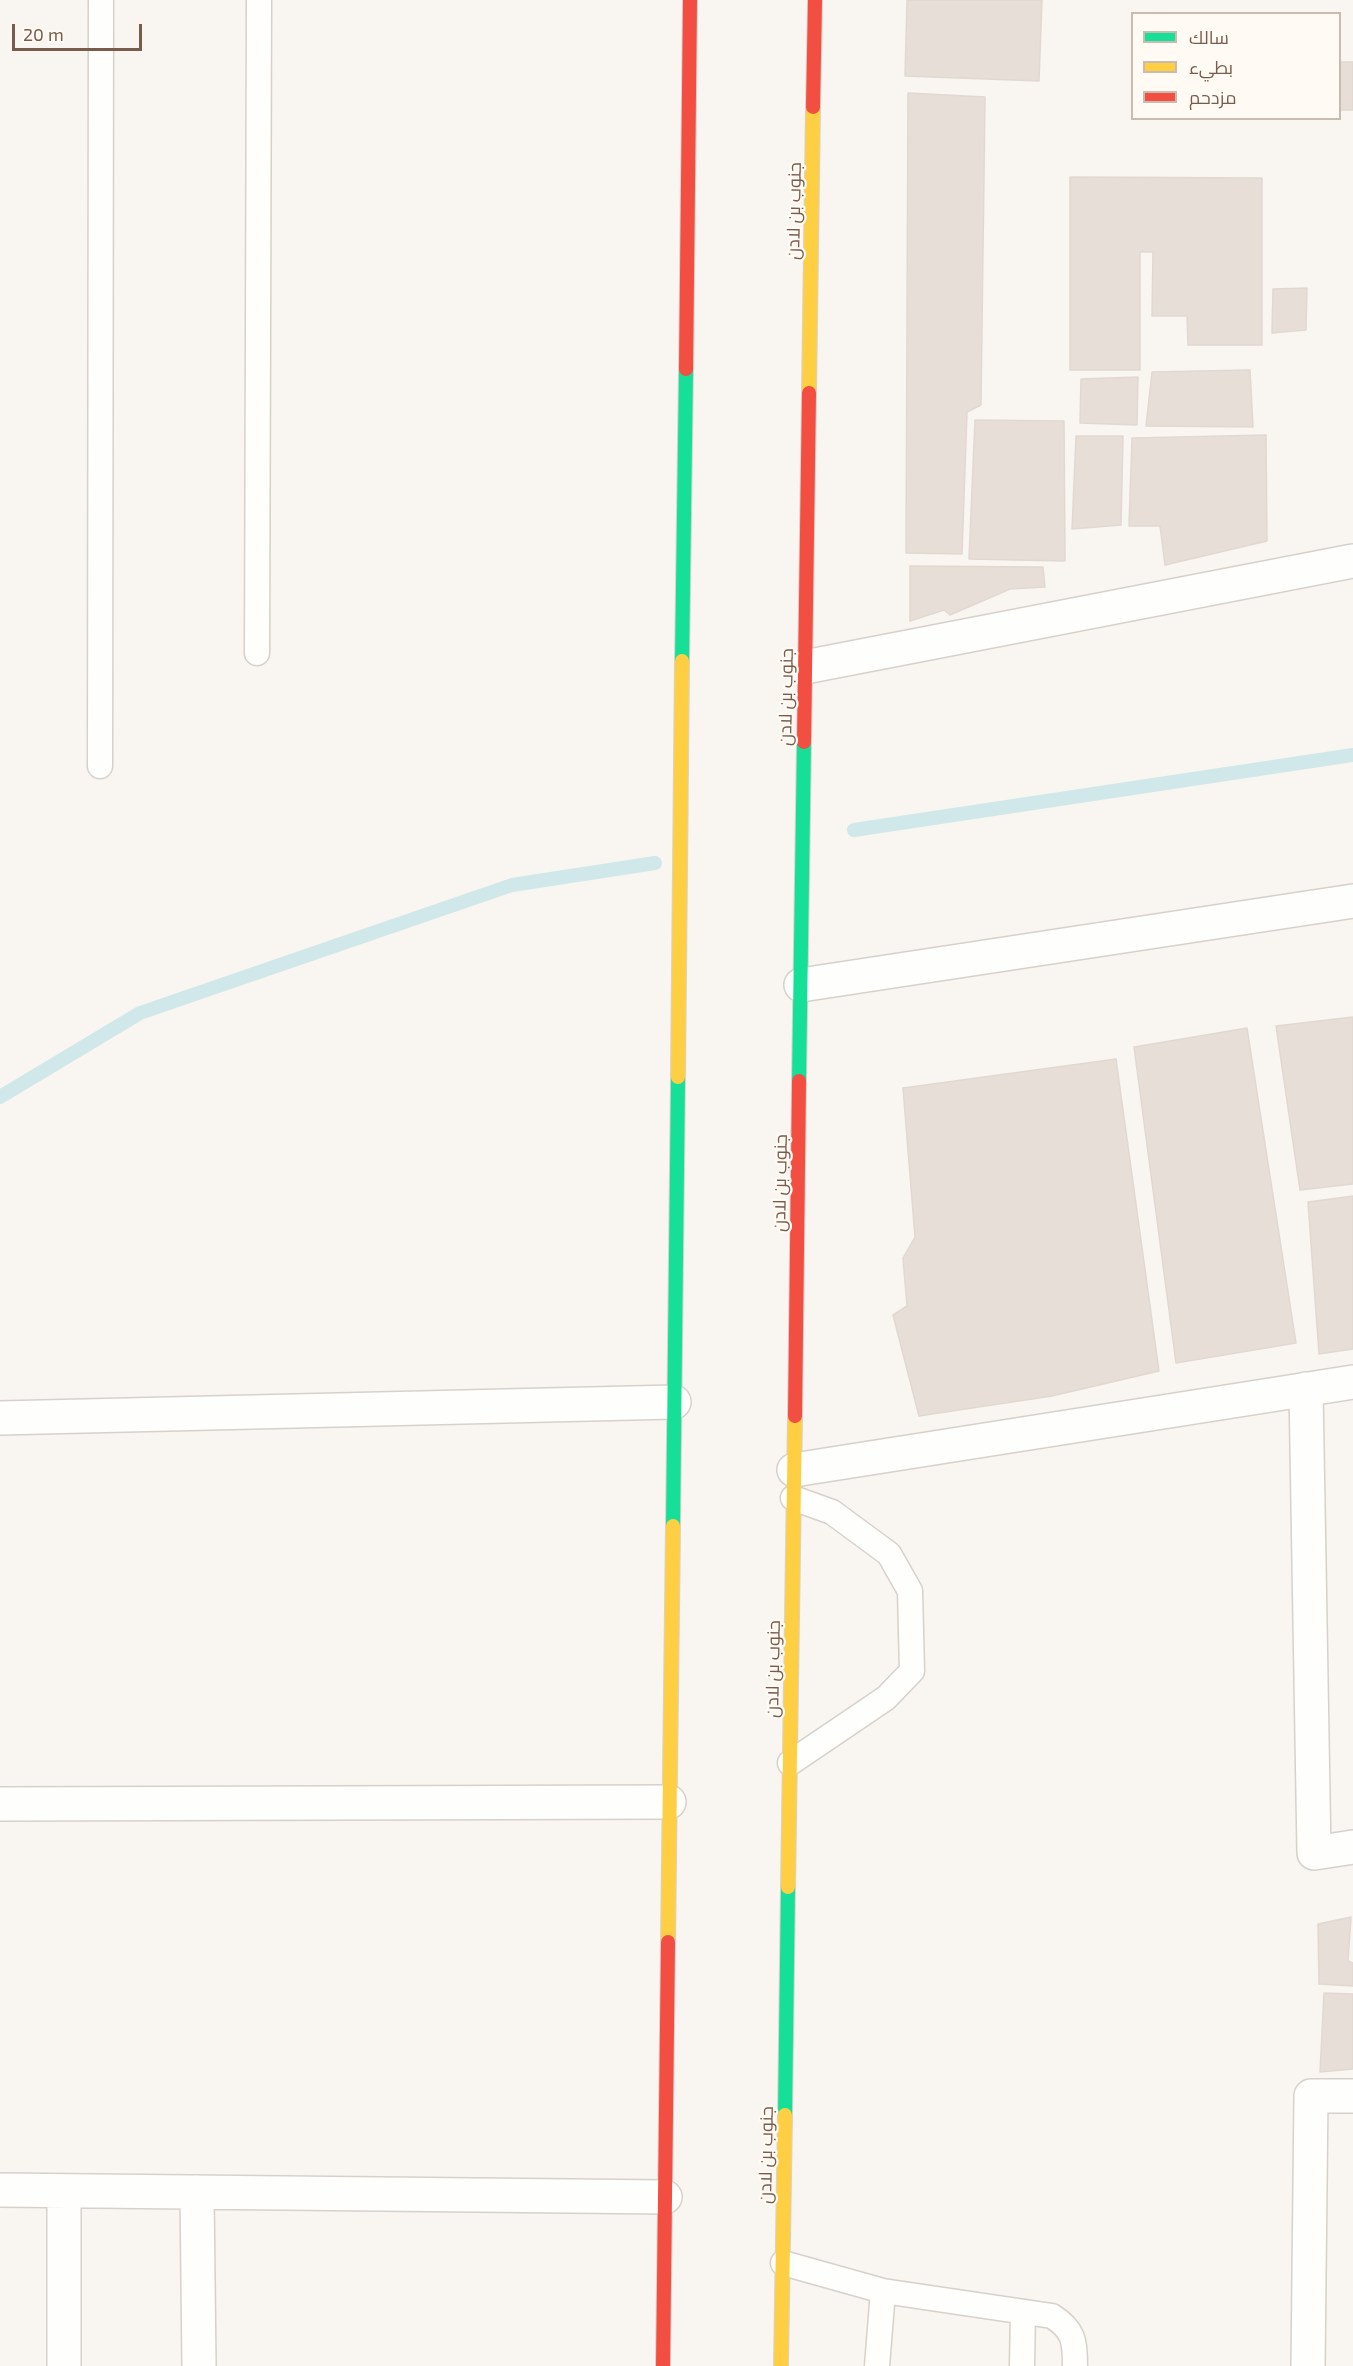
<!DOCTYPE html>
<html>
<head>
<meta charset="utf-8">
<style>
  body { margin:0 }
  #map { position:relative; width:1353px; height:2366px; overflow:hidden; background:#f9f5f0; font-family:"Exo 2",Cairo,sans-serif }
  canvas { display:block }
  .legend { position:absolute; left:1131px; top:12px; width:210px; height:108px; box-sizing:border-box; background:#fffaf3; border:2px solid #cabbb1; margin:0; padding:8px 10px; list-style:none; font-size:18px; color:#7a5c4d }
  .legend li { display:flex; align-items:center; gap:12px; height:30px }
  .legend b { width:30px; border:2px solid #cabbb1 }
  .scale { position:absolute; left:12px; top:24px; width:130px; height:27px; box-sizing:border-box; border:3px solid #7a5c4d; border-top:0; padding-left:8px; font-size:18px; line-height:21px; white-space:nowrap; color:#7a5c4d; -webkit-text-stroke:4px #fffaf3; paint-order:stroke }
</style>
</head>
<body>
<div id="map">
<canvas width="1353" height="2366"></canvas>
<ul class="legend">
<li><b style="height:8px;background:#16e098"></b>سالك</li>
<li><b style="height:8px;background:#ffcf43"></b>بطيء</li>
<li><b style="height:8px;background:#f24e42"></b>مزدحم</li>
</ul>
<div class="scale">20 m</div>
</div>
<script>
const ctx = document.querySelector('canvas').getContext('2d');
ctx.lineJoin = 'round';
function trace(path, color, width, dash) { ctx.strokeStyle = color; ctx.lineWidth = width; ctx.lineCap = dash ? 'butt' : 'round'; ctx.setLineDash(dash || []); ctx.stroke(path); }
function fill(path, color) { ctx.fillStyle = color; ctx.fill(path, 'evenodd'); }
function write(font, color, halo, rows, align = 'center') {
  ctx.font = font + ' "Exo 2",Cairo,sans-serif'; ctx.lineWidth = 4.5; ctx.setLineDash([]); ctx.textBaseline = 'middle'; ctx.strokeStyle = halo; ctx.fillStyle = color; for (const [text, x, y, turn = 0] of rows) {
    ctx.save(); ctx.translate(x, y); ctx.rotate((+turn || 0) * Math.PI / 180); ctx.textAlign = isNaN(turn) ? turn : align; if (halo) ctx.strokeText(text, 0, 0); ctx.fillText(text, 0, 0); ctx.restore();
  }
}
trace(new Path2D(`
  M854,830L1353,755
  M0,1097L140,1013L512,885L655,863`), '#d0e8ea', 14);
const building = new Path2D(`
  M907,0H1042L1039,81L905,76Z
  M1340,62H1353V110H1340Z
  M908,93L985,97L981,405L967,412L962,554L906,553Z
  M1070,177L1262,178V345H1188L1187,316H1152L1153,252H1140V370H1070Z
  M1307,288L1306,330L1272,333L1273,289Z
  M1250,370L1253,427L1146,426L1152,372Z
  M1138,377L1137,425L1080,423L1081,379Z
  M975,420L1064,421L1065,561L969,559Z
  M1266,435L1267,541L1165,565L1160,526H1129L1132,438Z
  M1076,436H1123L1121,525L1072,529Z
  M910,566L1043,567L1045,587L1010,589L950,615L944,610L910,621Z
  M1353,1017V1184L1300,1190L1276,1026Z
  M1247,1028L1296,1343L1176,1363L1134,1047Z
  M1116,1059L1159,1371L1052,1396L919,1416L893,1315L907,1306L903,1258L915,1237L903,1088Z
  M1353,1196V1349L1319,1354L1308,1202Z
  M1351,1917L1348,1961L1353,1963V1986L1319,1984L1318,1924Z
  M1324,1993L1353,1994V2069L1320,2072Z`);
fill(building, '#e6ded7');
trace(building, '#e2d8d2', 1.5);
const lane = new Path2D(`
  M257,653L259,0
  M100,766L101,0
  M790,1763L886,1698L912,1671L910,1591L889,1554L832,1512L793,1498
  M783,2263L883,2291L877,2366
  M883,2291L1052,2316C1074,2330 1075,2341 1075,2366
  M1022,2366L1023,2312`);
const street = new Path2D(`
  M805,667L1353,561
  M801,985L1353,901
  M1306,1389L1314,1853L1353,1847
  M0,1418L674,1402
  M794,1470L1353,1382
  M0,1804L669,1802
  M0,2190L665,2197
  M197,2192L199,2366
  M64,2366V2191
  M1308,2366L1311,2096H1353`);
const fast = new Path2D(`
  M682,661L686,369
  M799,1081L804,742
  M673,1526L678,1077
  M785,2115L788,1887`);
const slow = new Path2D(`
  M809,393L813,107
  M678,1077L682,661
  M788,1887L795,1416
  M668,1942L673,1526
  M781,2366L785,2115`);
const jam = new Path2D(`
  M813,107L815,0
  M686,369L690,0
  M804,742L809,393
  M795,1416L799,1081
  M663,2366L668,1942`);
trace(lane, '#d7d1cb', 27);
trace(street, '#d7d1cb', 36);
trace(fast, '#d9d2cb', 16);
trace(slow, '#d9d2cb', 16);
trace(jam, '#d9d2cb', 16);
trace(lane, '#fefefd', 24);
trace(street, '#fefefd', 33);
trace(fast, '#16e098', 14);
trace(slow, '#ffcf43', 14);
trace(jam, '#f24e42', 14);
write('18px', '#7a5c4d', '#fffaf3', [
  ["جنوب بن لادن",794,211,-89],
  ["جنوب بن لادن",786,697,-89],
  ["جنوب بن لادن",780,1183,-89],
  ["جنوب بن لادن",773,1669,-89],
  ["جنوب بن لادن",766,2155,-89]
]);
</script>
</body>
</html>
